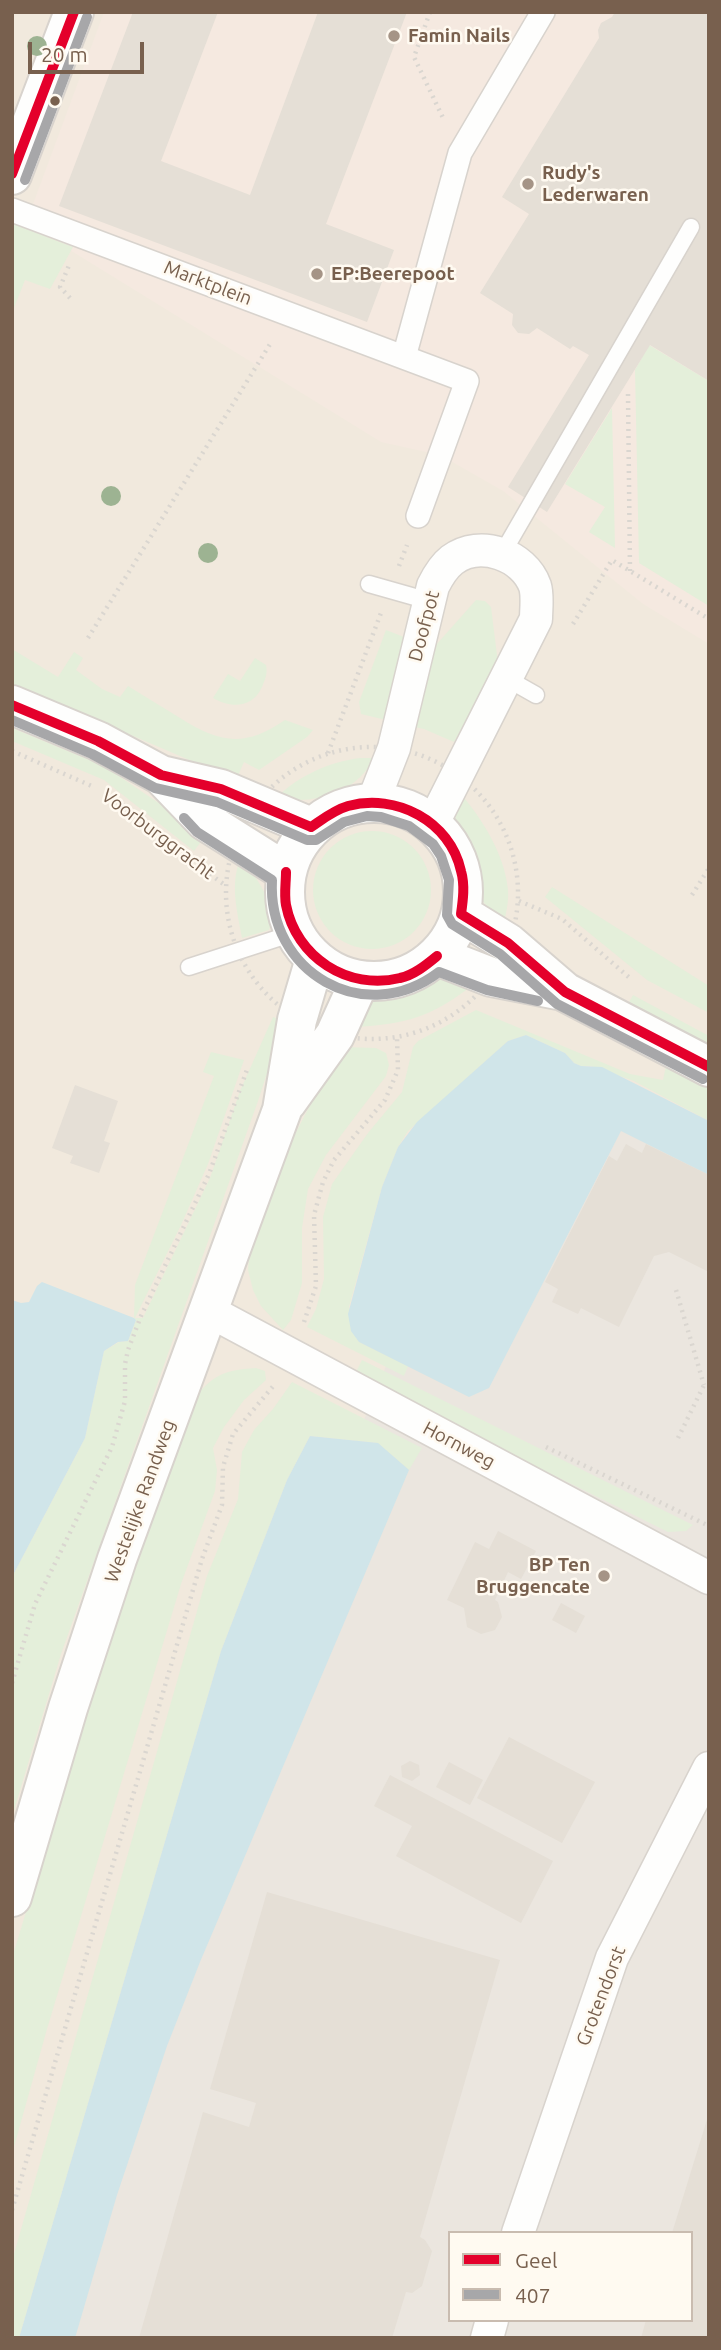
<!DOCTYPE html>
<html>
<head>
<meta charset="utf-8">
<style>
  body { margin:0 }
  #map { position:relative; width:721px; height:2350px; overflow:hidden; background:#f8f6ef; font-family:Ubuntu,sans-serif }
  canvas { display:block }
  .frame { position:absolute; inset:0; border:14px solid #78604e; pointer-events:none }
  .legend { position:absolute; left:448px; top:2231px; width:245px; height:91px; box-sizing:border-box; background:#fffaf1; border:2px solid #c9bcb0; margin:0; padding:9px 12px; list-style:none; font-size:21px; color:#78604e }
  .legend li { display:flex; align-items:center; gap:14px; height:35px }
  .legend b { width:35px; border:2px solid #c9bcb0 }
  .scale { position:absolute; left:28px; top:42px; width:116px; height:32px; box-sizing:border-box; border:4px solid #78604e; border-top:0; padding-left:9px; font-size:21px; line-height:24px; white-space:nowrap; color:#78604e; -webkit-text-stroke:5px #fffaf1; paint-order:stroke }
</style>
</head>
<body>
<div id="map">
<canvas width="721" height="2350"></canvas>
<div class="frame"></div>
<ul class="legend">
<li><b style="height:9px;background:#e4002b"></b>Geel</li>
<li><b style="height:9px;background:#a7a7a9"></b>407</li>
</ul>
<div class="scale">20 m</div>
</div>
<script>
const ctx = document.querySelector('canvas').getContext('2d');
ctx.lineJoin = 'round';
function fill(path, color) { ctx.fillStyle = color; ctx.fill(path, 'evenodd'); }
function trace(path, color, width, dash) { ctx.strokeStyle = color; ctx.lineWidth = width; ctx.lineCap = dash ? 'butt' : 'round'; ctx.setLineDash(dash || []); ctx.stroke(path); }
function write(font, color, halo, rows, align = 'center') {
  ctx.font = font + ' Ubuntu,sans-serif'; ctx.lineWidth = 5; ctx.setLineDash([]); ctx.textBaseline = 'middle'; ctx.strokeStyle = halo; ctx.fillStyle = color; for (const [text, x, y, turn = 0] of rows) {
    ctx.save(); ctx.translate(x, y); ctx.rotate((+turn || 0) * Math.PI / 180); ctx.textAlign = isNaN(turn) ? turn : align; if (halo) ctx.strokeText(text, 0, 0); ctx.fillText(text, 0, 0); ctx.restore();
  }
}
fill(new Path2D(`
  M12,12H709V2338H12ZM450,2233H691V2320H450Z`), '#f1e9dd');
fill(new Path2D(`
  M104,12H709V644L643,604L503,491L440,455L381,442L26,223Z`), '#f5e9e0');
fill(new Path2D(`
  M589,1105L709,1170V2338H39L221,1769L418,1288ZM450,2233H691V2320H450Z`), '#ebe6df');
fill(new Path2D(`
  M13,224L73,247L50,289L25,280L12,313Z
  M649,345L709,381V606L639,563L635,370Z
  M612,408L615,548L589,532L605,507L565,484Z
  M476,600L485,601L491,607L498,663L454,742L424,729L410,726L428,654Z
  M386,630L404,637L386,720L361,714L359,702Z
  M12,649L58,677L74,652L83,658L76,670L102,689L120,697L128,686C145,697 163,707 180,718C220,743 244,748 285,720L313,730L307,737L259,770L244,762L236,780L12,684Z
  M255,658L266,665C268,674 265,679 262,687C252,709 230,708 213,698L228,674L240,681Z
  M12,728L104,766L206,835L194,851L104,780L12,741Z
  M360,758H374C356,794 313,805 276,798C298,776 329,762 360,758Z
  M459,792C482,818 505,855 508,890C509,901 506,913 504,923L484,903L480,895L470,853L455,820Z
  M313 890a59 59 0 1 1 118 0a59 59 0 1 1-118 0Z
  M240,859C256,874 279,909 269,930L242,938C237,910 230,886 240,859Z
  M552,887L709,986V1013L647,980L545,897Z
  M442,978L469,988C428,1018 408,1023 358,1027C361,1021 363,1011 367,1006C380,991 423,980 442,978Z
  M633,995L709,1036V1049L627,1006Z
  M476,1010L630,1074L663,1080L666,1066L709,1088V1121L634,1081L591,1066H581L574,1063L565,1053L526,1035L508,1041L408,1131L398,1147L382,1187L349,1307L359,1342L408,1366L404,1376L307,1327L316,1309L324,1279L323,1217L332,1184L368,1133L402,1092L413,1047L418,1041Z
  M273,1017L284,1021L258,1101L61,1654L12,1817V1577L85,1438L104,1351L119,1342L128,1341L136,1320L134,1318L135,1285L214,1076L203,1072L211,1052L244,1060L208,1164L181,1225L135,1318H143L210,1178L240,1091Z
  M342,1047L376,1048L386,1053L389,1065L386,1076L326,1155L308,1189L302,1228V1283L291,1320L283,1330L261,1306L253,1290L248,1270L250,1246L291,1142L339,1049Z
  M362,1360L693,1525L686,1531L668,1532L354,1376Z
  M256,1368L265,1371L266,1380L244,1400L224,1427L213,1448L217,1470L215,1491L181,1584L47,2029L12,2154V1958L126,1582L190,1404C211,1377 220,1370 256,1368Z
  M292,1382L422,1448L409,1470L377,1443L310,1436L287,1480L221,1651L19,2338H12V2261L207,1576L238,1499L242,1452L254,1430L273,1409Z`), '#e4efda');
fill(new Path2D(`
  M526,1035L565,1053L574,1063L581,1066L602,1067L709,1121V1175L621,1131L489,1388L469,1397L359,1342L351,1331L348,1314L382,1187L398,1147L417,1122L508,1041Z
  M42,1282L134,1318L136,1320L128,1341L118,1342L104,1351L85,1438L12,1577V1300L21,1303L29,1302L37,1286Z
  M310,1436L378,1443L409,1470L200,1962L167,2046L117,2195L75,2338H19L221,1651L287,1480Z`), '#d0e5e9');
fill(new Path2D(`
  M133,12H218L161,161L250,195L318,12H407L326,224L394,250L367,322L59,206Z
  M615,12H709V381L650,345L547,512L508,487L589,355L573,346L570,349L537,328L529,334L518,333L512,325L513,314L480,293L529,214L502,197L599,38L598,30L601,23L612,17Z
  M75,1085L118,1101L104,1141L110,1143L99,1173L70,1163L73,1156L52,1148Z
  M626,1144L642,1153L646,1144L709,1175V1272L669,1252L654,1256L619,1327L581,1308L578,1314L552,1302L558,1289L545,1282L609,1156L617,1161Z
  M498,1531L536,1551L521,1579L508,1572L495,1600L498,1602L502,1617L495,1630L481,1634L467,1627L464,1608L447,1600L475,1542L489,1549Z
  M561,1603L585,1616L576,1633L552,1620Z
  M509,1737L595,1782L562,1843L477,1798Z
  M410,1761L419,1765L420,1775L412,1781L402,1777L401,1766Z
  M449,1762L483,1780L470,1805L436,1787Z
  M390,1775L553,1861L521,1923L396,1856L412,1826L374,1806Z
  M267,1892L500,1960L420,2237L425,2240L432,2251L422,2286L412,2293L406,2292L392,2338H139L203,2112L249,2127L256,2103L210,2089Z
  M709,2113V2338H641L646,2320H691V2233H672Z`), '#e5dfd6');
const service = new Path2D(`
  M502,554L691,227
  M369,584L429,601
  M506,678L536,695
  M189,967L294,933`);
const pedestrian = new Path2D(`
  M12,210L467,381L418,516
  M404,357L460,153L543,12`);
const minor = new Path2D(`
  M373,802L394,748L433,586C438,576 443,567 452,560C480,539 524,555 535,586C538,596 536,609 536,619L433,823
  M209,1311L709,1578
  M518,2233L612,1958L709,1768
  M487,2338L492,2320`);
const tertiary = new Path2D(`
  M12,175L74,12
  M12,705L98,741L161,775L221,789L311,827
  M161,775L205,821L286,872
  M285 892a89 89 0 1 1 178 0a89 89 0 1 1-178 0Z
  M461,914L508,943L565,992L709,1067
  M437,956L491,977L563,991
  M287,1102L335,1035L360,980
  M12,1897L68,1708L117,1559L282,1110L297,1020L315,959`);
trace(service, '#d8d3cd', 19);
trace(pedestrian, '#d8d3cd', 26);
trace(minor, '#d8d3cd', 35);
trace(tertiary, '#d8d3cd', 42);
trace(new Path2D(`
  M430,12L414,57L444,120
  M70,298L60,287L70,263
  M628,394L630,571
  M399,566L407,545
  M573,624L612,560L709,619
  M88,638L272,341
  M226 893a146 146 0 1 1 292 0a146 146 0 1 1-292 0Z
  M12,751L94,787
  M328,753L381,613
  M105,792L157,831
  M210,874L226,886
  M692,895L709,868
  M519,901L562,919L632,980
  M676,1290L704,1385
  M304,1322L316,1286L314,1215L323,1182L334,1160L385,1100L398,1070L397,1038
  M678,1438L704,1385L709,1387
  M546,1447L709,1526
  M12,1683L35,1604L112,1447L125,1401V1364L128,1350L141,1316L209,1174L248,1067
  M12,2210L202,1559L222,1505L223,1467L233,1434L275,1384`), '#dad6d0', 4.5, [2, 5]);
trace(service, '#fefefd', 16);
trace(pedestrian, '#fefefd', 23);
trace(minor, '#fefefd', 32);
trace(tertiary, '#fefefd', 38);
trace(new Path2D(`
  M12,174L74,12
  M12,705L98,741L161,775L221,789L311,827
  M311,827C323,819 334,810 348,806C396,793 450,821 461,871C465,885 463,900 461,914
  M286,872C286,883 284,894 286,905C296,957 348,991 400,978C414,975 426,965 437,956
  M461,914L508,943L565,992L709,1067`), '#e4002b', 10);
trace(new Path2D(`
  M25,180L87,17
  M12,720L92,754L155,788L217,802L307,840H316L344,822L367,816L381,817L409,826L433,844L441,856L449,880L447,915L452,924L500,954L557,1004L703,1079
  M184,818L197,832L272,880C267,972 364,1029 439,972L487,990L538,1001`), '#a7a7a9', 10);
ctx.fillStyle = '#9db392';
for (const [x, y] of [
  [37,46],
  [111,496],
  [208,553]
]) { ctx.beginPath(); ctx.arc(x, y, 10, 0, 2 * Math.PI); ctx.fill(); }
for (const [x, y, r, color] of [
  [394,36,7,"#a59486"],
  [55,101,6,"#78604e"],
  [528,184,7,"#a59486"],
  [317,274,7,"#a59486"],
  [604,1576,7,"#a59486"]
]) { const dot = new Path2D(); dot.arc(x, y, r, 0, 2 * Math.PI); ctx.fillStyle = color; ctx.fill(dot); trace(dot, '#fffaf1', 2.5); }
write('bold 19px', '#78604e', '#fffaf1', [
  ["Famin Nails",408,36],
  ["Rudy's",542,173],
  ["Lederwaren",542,195],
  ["EP:Beerepoot",331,274],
  ["BP Ten",590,1565,"right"],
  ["Bruggencate",590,1587,"right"]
], 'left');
write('19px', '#78604e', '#fffaf1', [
  ["Marktplein",208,283,21],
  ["Doofpot",424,626,-75],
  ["Voorburggracht",158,834,37],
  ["Hornweg",459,1445,28],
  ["Westelijke Randweg",140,1501,-70],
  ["Grotendorst",601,1996,-69]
]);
</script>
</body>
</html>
